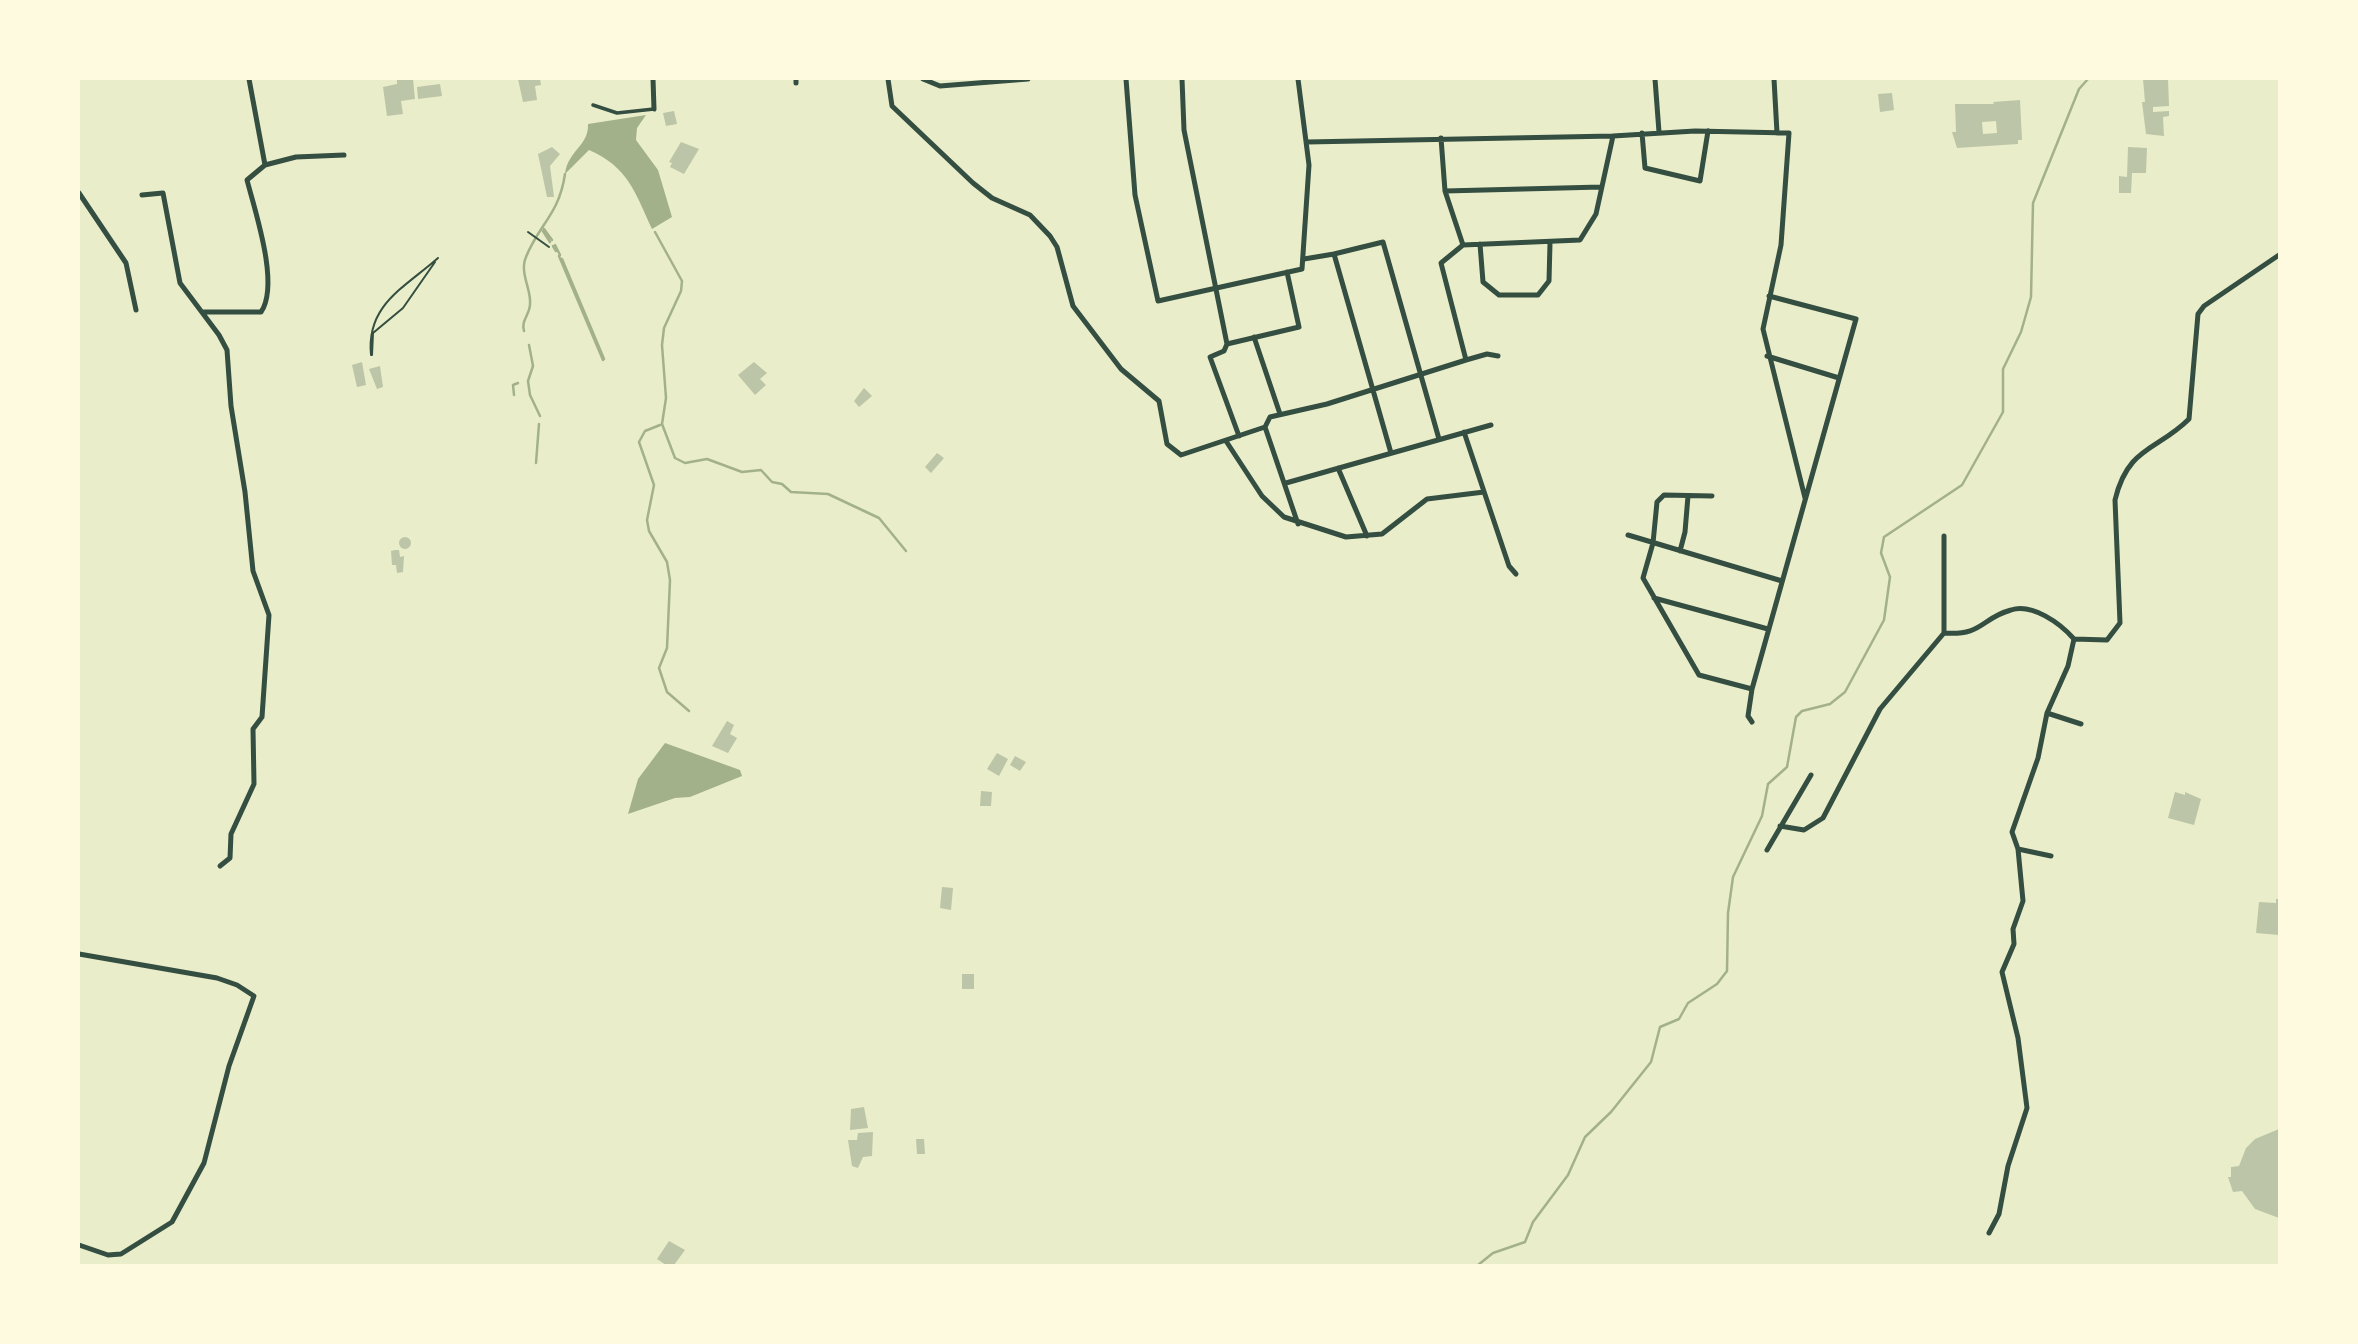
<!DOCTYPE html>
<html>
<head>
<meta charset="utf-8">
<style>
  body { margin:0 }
  #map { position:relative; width:2358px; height:1344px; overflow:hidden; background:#e9edc9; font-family:Arial,sans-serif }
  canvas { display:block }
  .frame { position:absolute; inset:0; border:80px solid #fefae0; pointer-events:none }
</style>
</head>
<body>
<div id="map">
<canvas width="2358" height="1344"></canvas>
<div class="frame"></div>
</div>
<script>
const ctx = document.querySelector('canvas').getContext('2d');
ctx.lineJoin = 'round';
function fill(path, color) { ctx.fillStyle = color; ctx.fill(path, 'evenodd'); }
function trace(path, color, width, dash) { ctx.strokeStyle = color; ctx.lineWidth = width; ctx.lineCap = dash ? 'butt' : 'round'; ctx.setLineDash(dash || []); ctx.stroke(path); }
fill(new Path2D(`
  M646,115L637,128L636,140L658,170L672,217L652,229C635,192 628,167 589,150L565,174C568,150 589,146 588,124Z
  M665,743L740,770L742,776L690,797L675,798L628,814L638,779Z`), '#a3b18a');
trace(new Path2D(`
  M544,229L552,240
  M543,231L550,242
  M655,232L682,281L681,291L664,328L662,345L666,398L662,424L675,458L685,463L707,459L742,472L761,470L772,482L782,484L791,492L828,494L879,518L906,551
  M555,245L560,255
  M553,246L556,251
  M559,256L603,360
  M562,259L604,359
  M524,331C521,320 529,316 530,305C532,290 519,273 526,257C539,224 559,215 565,174
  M529,345L533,366L528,381L530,395L540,416
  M514,395L513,385L518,383
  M660,425L645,431L639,442L654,485L647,520L649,531L667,562L670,580L667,648L659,668L667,692L689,711
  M536,463L539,424
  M1478,1265L1493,1253L1525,1242L1533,1222L1568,1175L1585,1137L1611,1112L1651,1062L1660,1027L1679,1019L1688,1003L1717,984L1727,971L1728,913L1733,877L1762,816L1768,784L1787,767L1796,717L1802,711L1830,704L1845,692L1884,620L1890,577L1881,553L1884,537L1962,485L2003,412V369L2021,332L2031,297L2033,203L2079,89L2088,79`), '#a3b18a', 2.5);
fill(new Path2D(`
  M397,79H413L415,99L401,101L403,114L387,116L383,87L397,84Z
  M518,79H540L541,85L535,86L537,100L523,102Z
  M2143,79H2168L2169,106L2153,107V112L2169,111V116L2163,117L2164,136L2146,134L2142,102H2145Z
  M440,84L442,96L418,99L417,87Z
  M1892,93L1894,110L1880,112L1878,94Z
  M2020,100L2022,140H2018V144L1957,148L1952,132H1956L1955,104H1994L1993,102ZM1996,121L1997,133L1983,134L1982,122Z
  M674,111L677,124L666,126L663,113Z
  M681,142L699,149L684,174L670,167L672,163L669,162Z
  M552,147L560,154L550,166L554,197H547L538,154Z
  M2128,147L2147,148L2146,173H2132L2131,193H2119V176L2127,177Z
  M362,362L366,385L357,387L352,365Z
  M754,362L767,373L760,379L766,385L755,395L738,375Z
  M380,366L383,387L377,389L369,369Z
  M864,388L872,396L859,407L854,401Z
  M937,453L944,458L931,473L925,467Z
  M399 543a6 6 0 1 1 12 0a6 6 0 1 1-12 0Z
  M395,550H399L400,557L404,556L403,572L397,573L396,565H392L391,551Z
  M727,721L734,725L730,734L737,738L728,753L712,746Z
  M997,753L1008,759L999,776L987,769Z
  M1015,756L1026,762L1020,771L1010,765Z
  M981,791L992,792L991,806H980Z
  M2175,792L2185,795V792L2201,799L2194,825L2168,818Z
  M942,887L953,888L951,910L940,908Z
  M2276,899H2279V935L2256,933L2259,902L2276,903Z
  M962,974H974V989H962Z
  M864,1107L868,1128L850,1130L851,1109Z
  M2279,1129V1218L2255,1209L2242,1191L2233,1192L2228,1177H2231V1167L2239,1166L2246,1148L2255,1139Z
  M873,1132L872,1156L863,1157L858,1168L852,1166L848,1140H857L858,1133Z
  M916,1139H924L925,1154H917Z
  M669,1241L685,1250L674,1265H666L657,1259Z`), '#bcc5a7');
trace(new Path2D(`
  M528,232L549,247
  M371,355C366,305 404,288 438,258
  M372,355L373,333L403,308L435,262`), '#344e41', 2);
trace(new Path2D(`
  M593,105L617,113L654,109`), '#344e41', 3.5);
trace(new Path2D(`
  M249,79L265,165
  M653,79L654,109
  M796,79V83
  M888,79L892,106L973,183L992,198L1030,215L1050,236L1057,247L1073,306L1121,369L1159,401L1167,444L1181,455L1265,427
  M923,79L940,86L1028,79
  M1126,79L1135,195L1158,301L1302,269L1309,165L1298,79
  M1182,79L1184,130L1227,344L1224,351L1210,357L1239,436
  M1655,79L1659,132
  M1774,79L1777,133
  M1642,133L1645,168L1700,181L1708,131
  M1441,138L1445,191L1463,245
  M1307,142L1613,136L1695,131L1789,133L1781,245L1763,329L1805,498
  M1445,191L1601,187
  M79,193L126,263L136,310
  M142,195L163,193L180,283L219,335L227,350L231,406L245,492L253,571L269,615L262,717L253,729L254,784L231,834L230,858L220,866
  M1480,244L1483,282L1499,295H1538L1549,281L1550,243
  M1334,254L1383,242L1439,439
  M1304,259L1334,254L1391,453
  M204,312H261C280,285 255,211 247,180L265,165L296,157L344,155
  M1254,337L1280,414
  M1227,344L1299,327L1287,272
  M1767,356L1839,378
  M1466,360L1487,354L1498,356
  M1464,432L1509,566L1516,574
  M1226,441L1262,496L1284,517L1346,537L1382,534L1427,499L1484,492
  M1338,468L1367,536
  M1286,483L1491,425
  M1712,496L1664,495L1657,502L1653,543L1643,578L1699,675L1752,689
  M1298,524L1265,427L1270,417L1327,404L1466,360L1441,263L1463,245L1580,240L1596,214L1613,136
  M1628,535L1782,581
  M1944,536V633
  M1680,551L1685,532L1688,496
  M1654,598L1768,629
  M2047,713L2081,724
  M1752,722L1748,716L1752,689L1856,319L1769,296
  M1780,826L1804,830L1823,818L1880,709L1944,633C1983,636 1981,618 2011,610C2032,603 2060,623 2074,639L2107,640L2120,623L2115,500C2128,446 2157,451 2189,419L2198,314L2204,306L2279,255
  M2018,849L2051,856
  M1767,850L1811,775
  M79,954L217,978L237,985L254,996L229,1066L204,1163L172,1222L121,1254L108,1255L79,1245
  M1989,1233L1999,1214L2008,1166L2027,1108L2018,1038L2002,972L2014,944L2013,929L2023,901L2018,849L2012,832L2038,758L2047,713L2068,666L2074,639`), '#344e41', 5);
</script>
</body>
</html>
